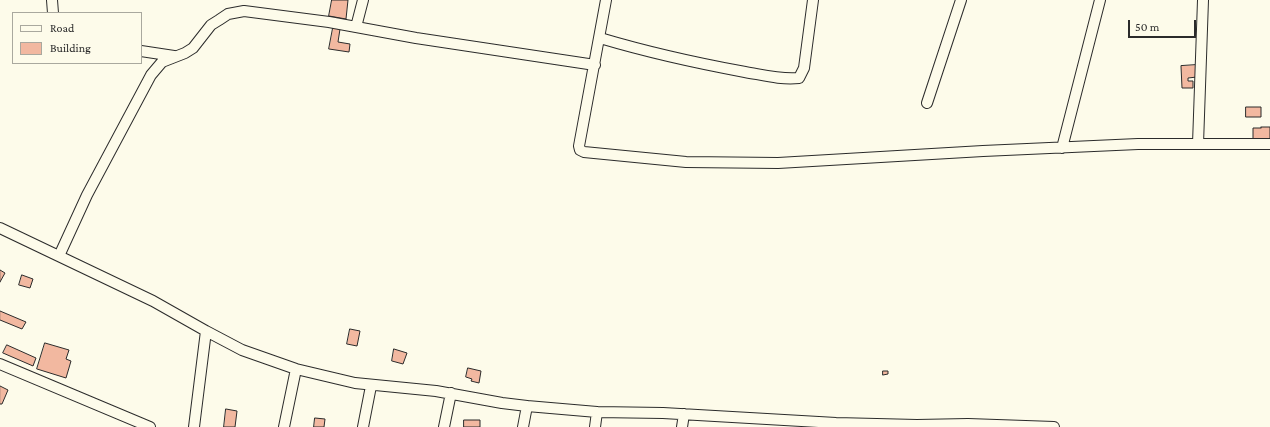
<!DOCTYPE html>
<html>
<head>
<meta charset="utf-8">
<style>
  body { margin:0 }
  #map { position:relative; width:1270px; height:427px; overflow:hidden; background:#fdfbea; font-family:"Crimson Pro",serif }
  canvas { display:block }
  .legend { position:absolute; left:12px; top:12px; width:130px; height:52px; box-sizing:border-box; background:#fdfbea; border:1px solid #a9a89e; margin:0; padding:5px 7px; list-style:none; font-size:12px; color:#2b2b2b }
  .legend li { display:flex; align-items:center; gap:8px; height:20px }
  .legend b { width:20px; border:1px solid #a9a89e }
  .scale { position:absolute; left:1128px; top:20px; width:68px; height:18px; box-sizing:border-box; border:2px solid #2b2b2b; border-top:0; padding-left:5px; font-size:12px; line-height:14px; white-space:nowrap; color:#2b2b2b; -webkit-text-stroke:3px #fdfbea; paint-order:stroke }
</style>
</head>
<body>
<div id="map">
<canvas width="1270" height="427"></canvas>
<ul class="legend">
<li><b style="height:5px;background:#fdfbea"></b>Road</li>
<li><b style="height:11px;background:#f2b8a0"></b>Building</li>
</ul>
<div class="scale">50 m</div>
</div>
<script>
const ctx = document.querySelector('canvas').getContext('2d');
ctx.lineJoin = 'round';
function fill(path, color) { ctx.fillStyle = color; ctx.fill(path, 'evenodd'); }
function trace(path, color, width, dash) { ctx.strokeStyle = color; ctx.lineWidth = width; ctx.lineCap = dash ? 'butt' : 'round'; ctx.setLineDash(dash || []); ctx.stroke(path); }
const building = new Path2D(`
  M332,0H348L346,19L329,16Z
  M333,28L340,29L338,42L350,44L349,52L329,49Z
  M1196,65L1197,77L1188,78V81H1193V88H1182L1181,66Z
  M1246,107H1261V117H1246Z
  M1261,127H1270V143H1253V128H1261Z
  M0,270L5,273L0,282Z
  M22,275L33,279L30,288L19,285Z
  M0,311L26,322L22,329L0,320Z
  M350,329L360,331L357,346L347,344Z
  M45,343L69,350L66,359L71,361L66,378L37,369Z
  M7,345L36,358L33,366L3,353Z
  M394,349L407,353L403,364L392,361Z
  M468,368L481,371L479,383L471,381L472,379L466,377Z
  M883,371H888V374L883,375Z
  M0,386L8,390L2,404H0Z
  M226,409L237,411L235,427H224Z
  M315,418L325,419L324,427H314Z
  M464,420H480V427H464Z`);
fill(building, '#f2b8a0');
trace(building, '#2b2b2b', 1);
const minor = new Path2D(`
  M52,0L53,13
  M606,0L579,146L580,150L584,152L686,162L778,163L983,151L1138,144H1270
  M356,27L363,0
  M600,38C647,52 696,63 745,72C763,75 781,80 799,78L804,68L813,0
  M141,51L174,56
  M927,103L961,0
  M1198,144L1203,0
  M1062,148L1100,0
  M0,228L153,301L206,331L242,350L296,369L355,383L436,391L502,403L527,406L597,412L663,413L836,423L917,425L968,424L1054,427
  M59,256L87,195L151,75L162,62L185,53L193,48L211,25L219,20L228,14L244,11L329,22L416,38L595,65
  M0,364L150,427
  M194,427L206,331
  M284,427L296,369
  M363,427L371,386
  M444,427L451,393
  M523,427L527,406
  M595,427L597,412
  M682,427L684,414`);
trace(minor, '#2b2b2b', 12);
trace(minor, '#fdfbea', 10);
</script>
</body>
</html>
